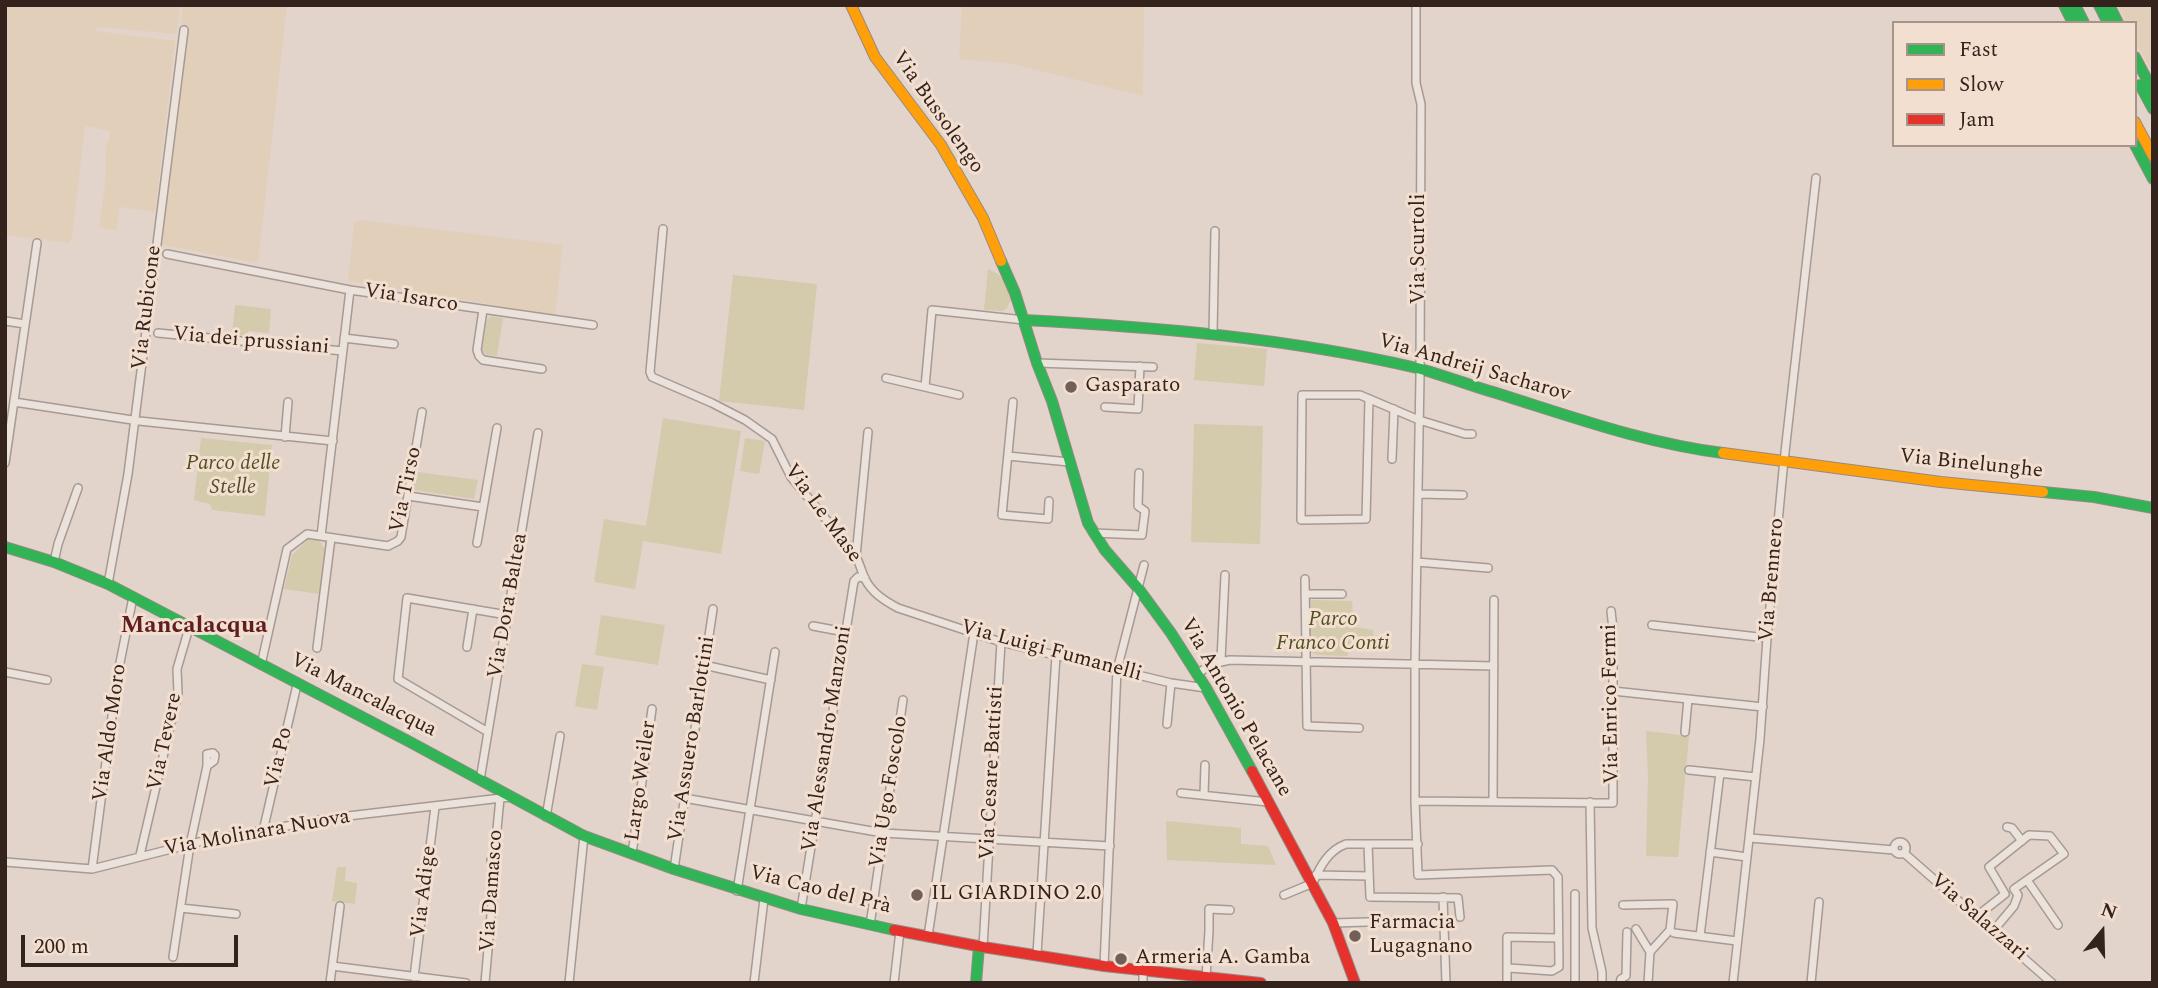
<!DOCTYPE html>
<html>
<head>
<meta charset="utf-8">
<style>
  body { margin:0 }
  #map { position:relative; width:2158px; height:988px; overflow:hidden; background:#e2d4ca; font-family:Spectral,serif }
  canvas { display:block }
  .frame { position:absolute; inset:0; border:7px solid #34221d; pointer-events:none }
  .legend { position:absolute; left:1892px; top:21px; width:245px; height:126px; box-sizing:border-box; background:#f3dfcf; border:2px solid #a79388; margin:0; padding:9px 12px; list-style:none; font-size:21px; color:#34221d }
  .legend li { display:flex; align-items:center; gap:14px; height:35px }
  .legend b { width:35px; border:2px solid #a79388 }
  .north { position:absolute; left:2067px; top:897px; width:70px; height:70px; -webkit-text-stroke:5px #f3dfcf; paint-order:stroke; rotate:19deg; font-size:19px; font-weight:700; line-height:28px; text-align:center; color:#34221d }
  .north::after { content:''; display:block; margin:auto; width:24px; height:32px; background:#34221d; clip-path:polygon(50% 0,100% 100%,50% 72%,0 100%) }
  .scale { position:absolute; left:21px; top:935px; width:217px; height:32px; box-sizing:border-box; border:4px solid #34221d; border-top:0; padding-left:9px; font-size:21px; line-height:24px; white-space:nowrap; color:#34221d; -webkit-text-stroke:5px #f3dfcf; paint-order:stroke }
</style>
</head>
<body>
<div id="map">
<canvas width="2158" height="988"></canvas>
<div class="frame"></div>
<ul class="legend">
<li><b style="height:9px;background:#30b455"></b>Fast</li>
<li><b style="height:9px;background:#ff9f0a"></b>Slow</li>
<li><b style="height:9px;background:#e5322d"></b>Jam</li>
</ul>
<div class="north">N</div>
<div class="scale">200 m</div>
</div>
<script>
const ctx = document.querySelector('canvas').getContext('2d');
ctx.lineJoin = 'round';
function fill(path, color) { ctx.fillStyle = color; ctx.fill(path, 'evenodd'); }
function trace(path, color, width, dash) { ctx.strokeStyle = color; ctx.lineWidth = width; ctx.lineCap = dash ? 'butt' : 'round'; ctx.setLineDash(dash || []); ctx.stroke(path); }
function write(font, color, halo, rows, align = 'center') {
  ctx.font = font + ' Spectral,serif'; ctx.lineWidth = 6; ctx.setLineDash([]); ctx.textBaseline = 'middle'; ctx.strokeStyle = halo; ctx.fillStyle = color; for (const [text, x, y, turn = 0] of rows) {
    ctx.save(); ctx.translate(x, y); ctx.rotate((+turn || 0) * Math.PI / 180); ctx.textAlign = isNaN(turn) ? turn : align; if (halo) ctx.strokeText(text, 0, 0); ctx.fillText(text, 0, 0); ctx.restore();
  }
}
fill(new Path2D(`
  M5,5H180L176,34L97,27L96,31L175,41L155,212L120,207L116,231L99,227L105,186L106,149L111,131L85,126L72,237L69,243L5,235Z
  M183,5H287L258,263L158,244Z
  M962,5H1144L1143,96L1008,63L959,59Z
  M2117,5H2153V74L2135,41V23H2126Z
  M360,220L563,245L555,315L348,281L354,223Z`), '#e1cfba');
fill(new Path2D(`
  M988,269C1004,275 1007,285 1011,300L1006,309L1002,311L984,310Z
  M733,275L817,284L804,410L719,401Z
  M235,305L271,309L269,333L248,331L247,336L232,335Z
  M491,316L503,318L497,356L486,355L482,350L487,320Z
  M1197,343L1267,349L1264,386L1194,380Z
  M663,418L741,431L721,554L643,541L635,589L594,582L604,519L646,526Z
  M1194,424L1263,426L1260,544L1191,542Z
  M201,438L272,445L265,516L212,510L210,504L194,500Z
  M745,438L765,441L759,474L740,471Z
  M417,472L478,480L474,499L414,490Z
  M309,539L319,540L325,550L320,594L284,589L292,555Z
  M1311,600L1352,601L1354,627L1373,630L1374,651L1348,649V656L1317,655L1312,653L1309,644Z
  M601,615L665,625L658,665L595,655Z
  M582,664L604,667L597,710L575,706Z
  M1646,731L1689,736L1678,857L1646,856L1648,775Z
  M1166,821L1241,828V844L1268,846L1276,865L1167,860Z
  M337,867H346L345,881L357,883L355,904L332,901Z`), '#d4caac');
const street = new Path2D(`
  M1416,5V83L1421,104L1420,376L1415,663V801L1418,875L1552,870L1558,877L1559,967L1552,971L1509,968L1507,970V983
  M663,229L650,372L652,377L712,403L745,420L772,439L791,477L854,553C859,561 861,570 865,579C872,593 885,601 898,608L1001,642L1171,683L1206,688
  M167,254L350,290
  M483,310L477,350L479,356L483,360L542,369
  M5,321L25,324
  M158,333L343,351
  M1213,334L1215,231
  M344,338L394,344
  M1037,363L1153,367
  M886,378L959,395
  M925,387L932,310L1024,320
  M1369,399L1366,519L1301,520L1302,395H1360L1419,420L1465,434H1472
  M14,402L139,421L333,441
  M1013,402L1002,515L1048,519L1049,501
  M1105,407L1138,409L1140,366
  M285,437L288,402
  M1008,456L1069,462
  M1392,459L1394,409
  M5,463L37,243
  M1418,494L1463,495
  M408,496L483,507
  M1093,533L1142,535L1145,511L1138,506L1139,473
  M321,536L350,290L593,325
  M477,543L497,428
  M856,556L868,432
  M54,562L58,544L78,488
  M1417,562L1488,568
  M1305,579L1307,726L1359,728
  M108,584L128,474L184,30
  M1305,594H1342
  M1652,625L1767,638
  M813,626L845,632
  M467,647L473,609
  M317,648L331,538
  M1221,660L1225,575
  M261,665L287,549L307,534L388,546L398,541L401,537L422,412
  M704,665L771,680
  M5,672L47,680
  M1197,674L1212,664L1230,660L1494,666
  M1613,691L1763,707
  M1167,724L1171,683
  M488,732L398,679L407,598L507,615
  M1685,732L1688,699
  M1689,770L1756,777
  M480,780L538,433
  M1181,793L1268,802
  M1204,795L1205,765
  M684,798L883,833L1110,846
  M1415,801L1613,803V629L1611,611
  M1493,802L1494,600
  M1590,802L1592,928L1602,972V983
  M546,817L560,736
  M2007,827L2012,828L2022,841
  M263,831L297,685
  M1750,838L1894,850
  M1894 848a6 6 0 1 1 12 0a6 6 0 1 1-12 0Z
  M1368,844L1370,897L1458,898L1460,917
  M1710,852L1747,857
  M1904,853L2052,983
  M632,854L652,709
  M140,855L178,693L177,669L189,628
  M5,862L92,869L199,842L331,818L510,797
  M92,869L117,678L133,597
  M674,869L713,609
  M1316,875L1369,876
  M2027,880L2058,925
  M737,891L775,652
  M1284,895L1313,883C1320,866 1329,850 1346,844H1418
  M1443,897L1446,983
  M1623,905L1673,904L1670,930L1650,952L1648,983
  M181,908L236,914
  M801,909L854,581L858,577L865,578
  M1977,916L2005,894L1989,867L2029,835L2050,836L2064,854L2014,889L2018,895L2014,906L1993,931
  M1333,923L1401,921L1444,923
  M870,925L903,700
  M1636,929L1650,952
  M1674,933L1737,941
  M928,936L974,633
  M1700,936L1720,773
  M983,947L1001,642
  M1037,954L1056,656
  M173,957L190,845L207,766V754L213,753L215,755L214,761L207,766
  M332,966L466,983
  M1104,966L1117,670L1144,565
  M1507,970V937L1558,938
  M414,977L435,807
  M1206,977L1209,931V909L1230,910
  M330,983L340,906
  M485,983L493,892V868L491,860L495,850L500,798
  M569,983L584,836
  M754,983L764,899
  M894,983L900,931
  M1143,983V971
  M1575,983V894
  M1620,983L1621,979L1626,976L1627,932
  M1733,983L1760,739L1767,638L1783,470L1816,178
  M1811,983L1819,902`);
const fast = new Path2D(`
  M2064,5L2073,23
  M2075,5L2084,23
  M2099,5L2108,23
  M2109,5L2118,23
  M2135,57L2153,91
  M2140,85L2153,109
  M2135,145L2153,179
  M1001,261L1015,293L1037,363L1052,401L1088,523L1105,550L1138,588L1171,633L1206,688L1252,771
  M1024,320C1156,327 1288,338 1417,368C1439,374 1461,382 1483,389C1562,413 1641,443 1723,453
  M2043,492L2094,497L2153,508
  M5,547L54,562L108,584L410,742L584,836L674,869L801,909L894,930
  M976,983L979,946`);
const slow = new Path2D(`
  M851,5L875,57L941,145L983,218L1001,261
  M2135,122L2153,156
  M1723,453L1941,482L2043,492`);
const jam = new Path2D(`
  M1252,771L1333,923L1355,983
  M894,930L983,947L1104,966L1261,983`);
trace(street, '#a79a94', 10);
trace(fast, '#968a83', 12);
trace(slow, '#968a83', 12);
trace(jam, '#968a83', 12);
trace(street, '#eae2db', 7);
trace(fast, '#30b455', 10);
trace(slow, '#ff9f0a', 10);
trace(jam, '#e5322d', 10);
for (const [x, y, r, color] of [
  [1071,387,7,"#71605a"],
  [917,895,7,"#71605a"],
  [1355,936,7,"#71605a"],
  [1121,959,7,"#71605a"]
]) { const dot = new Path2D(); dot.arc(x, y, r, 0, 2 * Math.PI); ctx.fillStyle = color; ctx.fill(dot); trace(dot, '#f3dfcf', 2.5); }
write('21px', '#34221d', '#f3dfcf', [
  ["Via Bussolengo",937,113,55],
  ["Via Scurtoli",1420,249,-90],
  ["Via Isarco",411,299,9],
  ["Via Rubicone",148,308,-83],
  ["Via dei prussiani",251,342,5],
  ["Via Andreij Sacharov",1474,369,16],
  ["Via Binelunghe",1971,465,6],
  ["Via Tirso",407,490,-78],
  ["Via Le Mase",822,514,54],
  ["Via Brennero",1773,580,-85],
  ["Via Dora Baltea",509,606,-80],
  ["Via Luigi Fumanelli",1051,652,15],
  ["Via Mancalacqua",363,696,27],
  ["Via Enrico Fermi",1612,704,-91],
  ["Via Antonio Pelacane",1235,708,60],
  ["Via Aldo Moro",111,733,-82],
  ["Via Assuero Barlottini",693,739,-81],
  ["Via Alessandro Manzoni",828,739,-81],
  ["Via Tevere",166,742,-78],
  ["Via Po",280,758,-77],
  ["Via Cesare Battisti",993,773,-87],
  ["Largo Weiler",642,781,-82],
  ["Via Ugo Foscolo",890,792,-81],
  ["Via Molinara Nuova",257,834,-10],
  ["Via Damasco",493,891,-86],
  ["Via Cao del Prà",820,891,14],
  ["Via Adige",425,892,-83],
  ["Via Salazzari",1978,918,41]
]);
write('21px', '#34221d', '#f3dfcf', [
  ["Gasparato",1085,387],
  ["IL GIARDINO 2.0",931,895],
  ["Farmacia",1369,924],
  ["Lugagnano",1369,948],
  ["Armeria A. Gamba",1135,959]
], 'left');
write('italic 21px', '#4f4f24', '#f3dfcf', [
  ["Parco delle",233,465],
  ["Stelle",233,489],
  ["Parco",1333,621],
  ["Franco Conti",1333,645]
]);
write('bold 24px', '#5f1e21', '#f3dfcf', [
  ["Mancalacqua",194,627]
]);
</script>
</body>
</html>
